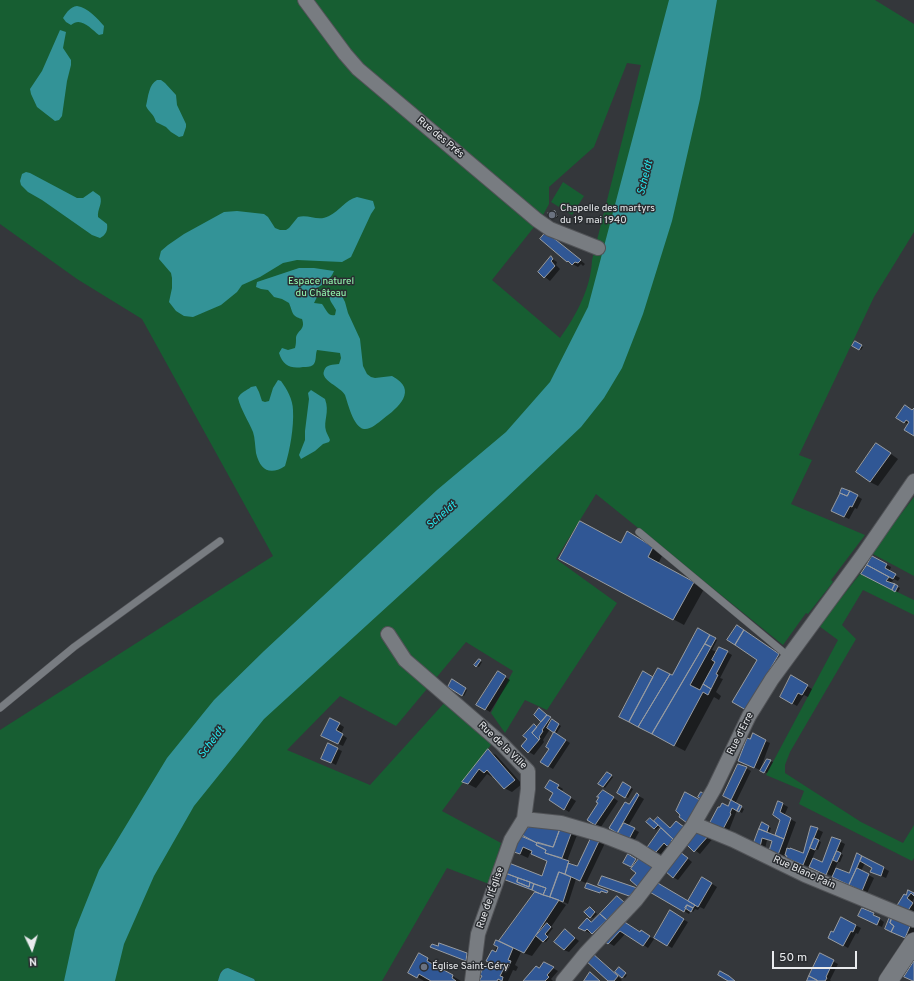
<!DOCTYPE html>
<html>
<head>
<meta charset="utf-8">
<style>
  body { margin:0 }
  #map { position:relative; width:914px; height:981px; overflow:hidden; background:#34373b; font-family:Overpass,sans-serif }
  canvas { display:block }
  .north { position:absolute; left:12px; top:929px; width:40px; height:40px; -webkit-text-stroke:3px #2a2d31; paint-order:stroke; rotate:176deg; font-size:11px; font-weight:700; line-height:16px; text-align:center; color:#e9ebee }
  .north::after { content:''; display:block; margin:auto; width:14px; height:18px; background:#e9ebee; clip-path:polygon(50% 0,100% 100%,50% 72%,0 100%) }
  .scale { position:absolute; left:772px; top:951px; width:85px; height:18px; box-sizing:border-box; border:2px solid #e9ebee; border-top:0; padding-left:5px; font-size:12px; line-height:14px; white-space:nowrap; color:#e9ebee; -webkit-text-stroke:3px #2a2d31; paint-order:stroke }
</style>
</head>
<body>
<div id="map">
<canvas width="914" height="981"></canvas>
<div class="north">N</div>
<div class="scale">50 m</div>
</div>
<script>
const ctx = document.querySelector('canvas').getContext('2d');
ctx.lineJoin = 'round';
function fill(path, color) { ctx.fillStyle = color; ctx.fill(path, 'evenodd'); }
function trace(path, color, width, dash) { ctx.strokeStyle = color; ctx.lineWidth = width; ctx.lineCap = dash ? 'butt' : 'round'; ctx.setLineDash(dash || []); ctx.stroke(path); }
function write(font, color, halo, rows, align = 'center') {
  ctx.font = font + ' Overpass,sans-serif'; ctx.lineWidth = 3; ctx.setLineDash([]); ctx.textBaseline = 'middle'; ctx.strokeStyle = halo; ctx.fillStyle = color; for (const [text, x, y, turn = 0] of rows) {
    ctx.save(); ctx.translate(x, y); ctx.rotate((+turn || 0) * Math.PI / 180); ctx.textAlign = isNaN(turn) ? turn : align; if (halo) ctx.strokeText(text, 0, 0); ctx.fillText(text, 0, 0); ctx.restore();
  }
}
fill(new Path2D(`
  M0,0H875L914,24V232L874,297L799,455L812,460L791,504L865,535L831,580L833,582L808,614L806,613L783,645L596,494L556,559L617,603L547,710L525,700L505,733L491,713L513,671L466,642L396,726L340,696L287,750L370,785L446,701L493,742L442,811L501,843L489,884L447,868L382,981H255L254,979L228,968L221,971L218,981H0V730L273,556L142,319L77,279L0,224ZM627,63L641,65L592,260C591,288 576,316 560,338L492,280L542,217L549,204V187L594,147Z
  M563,182L584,196L572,215L551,202Z
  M914,497V576L871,553Z
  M860,574L914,600V615L863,590L842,625L856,639L790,752L785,765V773L861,822L903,843L914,825V858L912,861L799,804L804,791L766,775L838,640L819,626Z`), '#175e32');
fill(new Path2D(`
  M669,0H717L700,99L672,221L643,314L622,368L604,398L581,427L504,500L264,719L194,806L154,876L124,944L115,981H64L75,930L99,870L167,758L214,700L264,651L437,490L506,432L550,382L588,307Z
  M77,6C88,8 97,18 104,26L103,34L99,35C91,29 81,16 71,25L66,22L63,18C67,12 70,7 77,6Z
  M60,30L66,32L63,48L71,60V65L67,81L62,116L59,120L55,121L37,107L31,94L30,89L42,71Z
  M157,80H161L165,83L176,95L177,105L186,124V127L183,136L179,137L171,132L166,127L156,122C153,112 149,113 146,106C148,97 149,84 157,80Z
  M26,172L30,173L77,198H83L93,191L100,196C103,204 97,209 98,217L107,224C108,230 106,235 100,238L92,235L42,200L28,192L21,185L20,181L22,174Z
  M357,197L373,201L375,208L371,214L351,257L342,262L297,260L283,263L260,277L242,285L237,292L221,305L193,317L184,316L176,311L169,302L172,288V278L171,273L159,259L161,251L168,245L184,234L224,212L237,211L264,214L268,217L275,228L280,230H286L289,228L298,217C309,214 318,222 329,216C340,211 345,200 357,197Z
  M299,268H314L334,271C330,282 319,286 310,293L309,296L317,297L314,303L322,304C326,309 328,317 335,315L336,310C333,303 323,296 337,291L342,296L345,302L348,313L360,339L363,366L367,374L371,377L375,378L392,376C419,390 398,408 383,419C378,423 370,430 364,429C353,427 348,403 345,395C341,387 320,380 324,371C326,364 333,365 339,364L341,358L340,353L317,350C315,355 317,361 313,365C310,367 307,367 303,367C291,369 283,366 279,353L282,348L288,350L295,348C296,344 296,342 296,338C297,330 306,330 302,319C291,316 293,312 289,303L282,299L274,297L268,290L261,289L256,287L257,282Z
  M278,380L281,381C287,389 293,400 293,410C294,427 290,450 285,466C270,476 260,470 256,453C255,446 255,438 253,432C248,420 241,410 238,398C241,392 246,391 251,387L256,386L259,392L262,401L265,402L269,401L273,388Z
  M311,390L325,399C330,412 323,421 326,431C327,434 329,437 330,440L329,442L323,444L315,451L301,459L299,455L305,440V431L309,399L308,393Z
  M228,968L254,979L255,981H218C220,974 221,969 228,968Z`), '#339397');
fill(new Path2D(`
  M555,212L557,213L558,217L553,219L551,218Z
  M551,236L585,264L583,266L581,264L578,267L567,261Z
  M551,258L557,262L556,265L560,269L550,281L539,272Z
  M855,342L863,347L861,350L853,345Z
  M914,410V435L909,425L898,418Z
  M884,449L898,459L878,486L870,482Z
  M857,496L862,499L857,509L855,508L849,519L838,514Z
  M627,533L663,554L658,564L704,589L684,625L571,564L621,544Z
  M872,557L891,567L889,572L900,578L898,581L894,579L891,584L900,588L898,592L863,574Z
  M699,630L717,640L712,650L717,652L720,648L732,655L720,678L723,679L716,692L721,696L719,700L714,697L685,751L628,721L643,673L654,678L673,677Z
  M750,634L786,659L734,702L758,660Z
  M479,660L482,662L479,667L475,665Z
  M498,673L510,680L490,712L478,705Z
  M791,676L812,689L808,697L804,695L797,706L781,697Z
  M452,681L467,690L464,696L449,686Z
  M542,711L561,726L556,734L570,743L553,769L541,762L550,749L547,746L555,733L550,729L543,740L544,742L534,755L529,752L528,739L534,725L538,727L543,722L535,715Z
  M339,724L344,727L341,734L347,738L343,746L327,739Z
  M765,741L770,743L760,770L744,763Z
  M337,749L342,751L336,765L328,761Z
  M488,751L496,755L522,784L512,792L504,788L493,775L492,777L487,774L476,788L464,782Z
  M767,760L773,762L767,773L761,770Z
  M746,768L751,771L735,804L744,809L742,813L737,810L728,833L715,827L732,800L724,796Z
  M607,773L613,777L605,788L599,783Z
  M550,781L563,789L561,792L576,801L569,812L550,800L554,793Z
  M624,784L633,789L628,798L618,792Z
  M608,794L618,801L601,827L588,820Z
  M637,795L644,799L628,826L639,832L634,841L611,828Z
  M779,802L788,807L784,816L796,822L786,849L803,855L812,827L823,832L819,841L821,842L818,850L816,849L812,859L823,863L833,838L845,844L841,854L843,855L840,862H838L835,868L849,874L857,855L889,871L886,878L872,872L873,867L865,863L861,871L874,878L867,893L832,876L792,860L785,853L784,857L775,853L773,842L767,840L765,849L754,844L762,824L771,828L769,834L775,837L781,820L774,815Z
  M658,818L671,829L676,822L688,830L673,848L668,845L661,854L648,848L663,828L660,826L656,830L654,828V822Z
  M700,830L714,837L700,854L688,845Z
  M572,832L577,835L567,861L578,867L592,837L605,843L586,883L576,879L568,904L562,901L561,902L566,905L551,927L553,928L547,936L549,938L546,942L543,941L532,956L521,952L515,965L518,967L516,971L513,970L508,981H481L491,968L488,966L497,946L536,892L504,879L509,865L543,877L548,862L530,853L528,858L515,852L522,837L537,845ZM520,877L536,883L535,885L520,879Z
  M629,855L639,862L638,873L633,868L624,862Z
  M686,857L692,862L678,880L673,877Z
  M703,878L717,887L704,909L700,907L698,910L695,909L693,912L691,910L689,914L650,891L689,902Z
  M599,885L635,889L628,896Z
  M909,891L914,894V898L912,902L914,903V914L902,909Z
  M617,897L628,905L598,936L591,932L590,933L584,930L588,920L593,923Z
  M592,909L597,914L593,918L591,917Z
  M670,912L688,922L672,948L655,938Z
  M873,914L884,922L882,927L864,919Z
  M892,916L914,927V931L910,940L898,934Z
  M842,918L861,928L858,934L856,933L848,948L834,940V933Z
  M623,922L640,933L641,932L654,939L648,948L626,933L614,946L609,943Z
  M565,930L579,941L569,952L564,950Z
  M440,944L472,956L471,963L437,949Z
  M419,954L438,965L437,967L461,981H433L430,980L429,981H424L409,972Z
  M592,954L597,957L622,980L621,981H610Z
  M821,955L838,964L830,980L831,981H820L817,979L816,981H808Z
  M544,963L558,971L551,979L553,981H524Z
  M621,969L627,975L625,978L617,971Z`), '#0007');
const building = new Path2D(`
  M555,211L557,216L550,219L548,213Z
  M546,232L581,260L578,263L575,262L572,265L568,261L567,262L540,239Z
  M551,256L553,259L551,261L555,266L544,278L538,272Z
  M855,341L862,345L859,350L852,346Z
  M905,405L912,410L914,408V436L904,430L909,422L906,420L904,423L896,418Z
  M876,443L891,453L870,482L856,472Z
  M842,488L850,491L847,496L840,493Z
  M850,491L858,495L852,507L850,506L844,517L831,511L840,493L847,496Z
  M580,521L621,543L627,531L653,547L648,557L694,582L673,620L559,559Z
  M872,556L887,564L885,568L896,574L893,579L867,565Z
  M867,565L889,577L886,581L895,584L892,590L861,574Z
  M895,584L898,586L895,592L892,590Z
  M737,625L744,630L735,645L727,640Z
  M698,628L710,635L652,734L638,727L670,674L672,675Z
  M744,630L779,654L746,710L732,702L757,660L735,645Z
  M710,635L716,638L711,647L705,644Z
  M705,644L711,647L690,685L700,690L703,684L711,689L708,695L703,692L674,746L652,734Z
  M719,647L728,651L716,674L718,675L711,689L703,684L715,662L712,660Z
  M479,659L481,660L476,667L474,665Z
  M658,668L670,674L638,727L629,722Z
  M498,671L506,676L485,710L476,705Z
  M643,671L653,677L629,722L619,717Z
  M791,675L808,685L802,695L798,693L792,704L780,697Z
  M452,679L466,688L462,696L448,687Z
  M539,708L547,715L541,722L534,715Z
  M547,715L551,717L542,730L543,731L539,737L540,738L539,740L532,733Z
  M330,718L340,723L336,730L343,734L338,744L321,736Z
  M552,719L559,724L554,733L547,728Z
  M534,724L537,727L532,733L539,740L528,753L521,746L527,739L523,736Z
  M554,732L566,740L548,767L540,762L549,749L546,747Z
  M753,733L766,740L754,768L738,761L747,738L750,739Z
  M328,743L338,748L331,763L321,759Z
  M488,749L515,780L504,789L487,770L484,773L479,769L468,784L462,782Z
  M767,759L771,760L764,773L760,771Z
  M738,764L747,767L731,800L723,796Z
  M607,772L612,775L603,787L598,784Z
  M550,780L559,785L557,788L571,797L564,810L549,800L553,793L545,788Z
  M623,782L631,787L625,798L617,793Z
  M603,790L614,797L595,825L587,820L598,803L596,802L599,797H597Z
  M685,792L700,800L687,823L679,817L680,815L676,811Z
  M701,792L704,794L701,799L698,797Z
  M637,793L639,795L617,833L609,828L625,802L629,804Z
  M731,800L740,805L737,811L732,808L730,813L731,814L722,831L709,824L718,807H720L722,803L728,806Z
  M778,801L783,803L780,812L791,818L784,839L775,835L780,820L773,815Z
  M740,805L742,806L739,812L737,811Z
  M658,817L670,828L676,821L684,827L674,840L654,821Z
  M650,818L658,825L654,829L646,822Z
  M762,822L769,826L767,832L759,829Z
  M624,823L635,828L629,839L618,833Z
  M532,825L560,829L553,847L537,843L522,835L526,829Z
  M811,826L818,828L803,865L786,858L787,856L785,855L787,848L790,849V848L803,853Z
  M661,828L673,839L671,841L672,842L670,845L667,846L664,843L656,852L647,848Z
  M560,829L572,831L562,858L545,853L546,850L536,845L537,842L553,847Z
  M700,829L710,834L694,852L687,845Z
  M759,829L784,839L778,855L769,851L772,841L762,838L760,847L753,845Z
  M521,836L537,843L536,845L546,850L545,853L569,861L565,874L559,872L550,897L543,895L546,888L505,873L509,863L542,876L547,861L531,854L532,851L523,847L520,854L514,852Z
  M592,836L600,839L580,881L565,874L568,863L577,866Z
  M832,837L841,840L826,875L809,867L813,858L822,862Z
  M814,838L819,840L815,850L810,848Z
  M837,851L841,853L837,862L833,860Z
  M680,852L688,858L673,878L665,871Z
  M857,853L862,856L849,885L832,877L836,868L849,873Z
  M628,854L636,859L631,867L623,863Z
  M641,856L654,866L638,887L630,880L636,873L631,869Z
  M862,856L884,867L881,876L870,872L872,868L860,861Z
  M857,868L869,874L862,891L849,885Z
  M559,872L571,877L563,902L550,897Z
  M505,873L518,878L517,882L529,887L530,882L534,884L532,890L503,879Z
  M602,876L637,888L629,896L598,885Z
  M702,877L712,883L698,907L688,901Z
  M518,878L530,882L529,887L517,882Z
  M656,882L695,905L693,908L687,905L684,912L648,891Z
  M587,883L608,891L607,893L601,891L600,893L585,888Z
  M534,884L546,888L543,895L532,890Z
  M908,890L914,893V896L911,893L907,898L913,903L907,912L896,907L904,894L906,895Z
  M535,892L559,900L524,953L499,941Z
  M617,896L624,902L607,920L600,914Z
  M687,905L693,908L691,912L685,908Z
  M590,907L595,912L590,918L584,912Z
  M862,908L874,913L873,915L880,918L877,925L858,916Z
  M670,910L684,919L667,946L654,938Z
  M600,914L607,920L592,934L587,929L585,931L578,928L587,918L591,922Z
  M891,914L893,915L890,923L894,926L891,932L885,929Z
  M893,915L911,924L905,938L891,932L894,926L890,923Z
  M841,917L856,925L853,932L851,931L843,946L828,938L831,931L833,932Z
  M623,921L640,932L641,930L650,936L643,946L620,931L608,944L604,941Z
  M547,923L551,927L545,934L548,937L543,942L536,936Z
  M565,929L575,938L564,950L554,942Z
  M496,940L513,948L508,960L511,961L508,968L505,966L500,976L503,977L502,981L498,979L497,981H479L482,976L480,975L484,965L489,967L491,963L486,961L492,950L496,952L498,947L494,945Z
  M439,943L467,953L466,961L430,947L432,944L438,946Z
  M419,953L428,958L427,961L453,975L452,978L456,981H431L419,974L417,978L408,973Z
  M592,953L618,976L614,981H608L585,960Z
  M820,953L834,960L826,977L827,978L825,981H818L809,976Z
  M914,961V981H913L904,977Z
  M544,962L554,967L547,975L549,977L545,981H523L536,966L539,968Z
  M619,967L626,973L622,978L615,972Z
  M720,971L729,976L735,981H728L718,975Z
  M590,972L600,981H584Z
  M809,976L817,980V981H807Z`);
fill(building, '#305795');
trace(building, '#989ca1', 1);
const lane = new Path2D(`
  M639,532L788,656
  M0,708L74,647L220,541`);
const street = new Path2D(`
  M305,0L345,54L358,69L537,220L550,229L598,248
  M388,634L405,660L501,743L528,771V789L524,819L561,823L602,835L635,848L662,865
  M694,824L733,840L805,875L914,920
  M472,981L478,934L511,840L524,819
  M563,981L586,953L636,900L692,827L714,789L749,716L772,679L863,555L914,481`);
const secondary = new Path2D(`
  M888,981L914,942`);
trace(lane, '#515357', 8);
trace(street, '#515357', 16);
trace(secondary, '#515357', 20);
trace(lane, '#787c81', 7);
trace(street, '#787c81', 14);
trace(secondary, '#787c81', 19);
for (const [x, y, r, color] of [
  [552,215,4,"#6b7280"],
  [424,967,4,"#6b7280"]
]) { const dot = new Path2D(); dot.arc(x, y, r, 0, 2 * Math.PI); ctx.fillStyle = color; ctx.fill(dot); trace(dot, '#2a2d31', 1.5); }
write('10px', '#e9ebee', '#2a2d31', [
  ["Rue des Prés",440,138,40],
  ["Rue d'Erre",741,734,-63],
  ["Rue de la Ville",502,746,44],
  ["Rue Blanc Pain",804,873,24],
  ["Rue de l'Église",491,898,-71]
]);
write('10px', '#e9ebee', '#2a2d31', [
  ["Chapelle des martyrs",560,209],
  ["du 19 mai 1940",560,221],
  ["Église Saint-Géry",432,967]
], 'left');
write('10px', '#95fbb2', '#2a2d31', [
  ["Espace naturel",321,282],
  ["du Château",321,294]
]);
write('italic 11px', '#25e9f0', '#2a2d31', [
  ["Scheldt",646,178,-76],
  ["Scheldt",442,516,-41],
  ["Scheldt",212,743,-53]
]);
</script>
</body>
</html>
